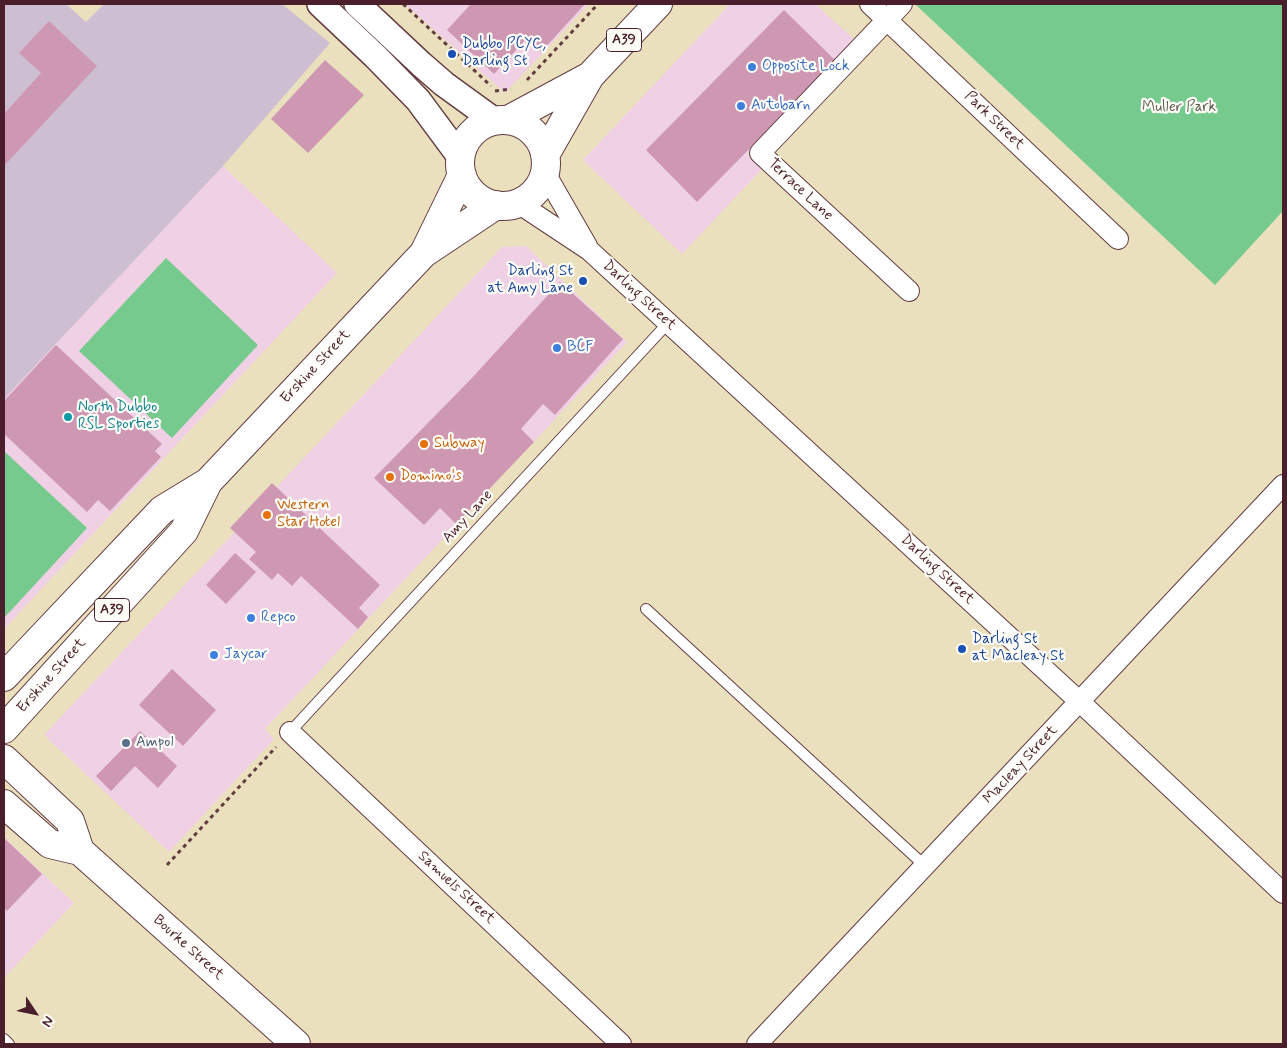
<!DOCTYPE html>
<html>
<head>
<meta charset="utf-8">
<style>
  body { margin:0 }
  #map { position:relative; width:1287px; height:1048px; overflow:hidden; background:#ebe0be; font-family:Mynerve,sans-serif }
  canvas { display:block }
  .frame { position:absolute; inset:0; border:5px solid #4a1f2b; pointer-events:none }
  .north { position:absolute; left:10px; top:988px; width:50px; height:50px; -webkit-text-stroke:4px #fdfcf7; paint-order:stroke; rotate:124deg; font-size:14px; font-weight:700; line-height:20px; text-align:center; color:#4a1f2b }
  .north::after { content:''; display:block; margin:auto; width:18px; height:22px; background:#4a1f2b; clip-path:polygon(50% 0,100% 100%,50% 72%,0 100%) }
</style>
</head>
<body>
<div id="map">
<canvas width="1287" height="1048"></canvas>
<div class="frame"></div>
<div class="north">N</div>
</div>
<script>
const ctx = document.querySelector('canvas').getContext('2d');
ctx.lineJoin = 'round';
function fill(path, color) { ctx.fillStyle = color; ctx.fill(path, 'evenodd'); }
function trace(path, color, width, dash) { ctx.strokeStyle = color; ctx.lineWidth = width; ctx.lineCap = dash ? 'butt' : 'round'; ctx.setLineDash(dash || []); ctx.stroke(path); }
function write(font, color, halo, rows, align = 'center') {
  ctx.font = font + ' Mynerve,sans-serif'; ctx.lineWidth = 4.5; ctx.setLineDash([]); ctx.textBaseline = 'middle'; ctx.strokeStyle = halo; ctx.fillStyle = color; for (const [text, x, y, turn = 0] of rows) {
    ctx.save(); ctx.translate(x, y); ctx.rotate((+turn || 0) * Math.PI / 180); ctx.textAlign = isNaN(turn) ? turn : align; if (halo) ctx.strokeText(text, 0, 0); ctx.fillText(text, 0, 0); ctx.restore();
  }
}
fill(new Path2D(`
  M405,4H589L505,93Z
  M730,4H815L855,40L747,154L762,169L682,254L583,160Z
  M223,166L337,273L4,629V399Z
  M526,246L627,342L265,729L274,739L169,852L44,735L502,247Z
  M4,837L74,903L4,978Z`), '#f0d0e5');
fill(new Path2D(`
  M4,4H66L86,22L104,4H282L330,43L223,166L4,399Z`), '#cebed2');
fill(new Path2D(`
  M917,4H1283V211L1215,285L916,5Z
  M166,258L258,345L172,438L79,351Z
  M4,451L87,528L4,618Z`), '#76ca8e');
fill(new Path2D(`
  M471,4H585L541,52L527,38L494,74L447,30Z
  M784,10L836,61L697,202L646,150Z
  M49,21L97,66L4,166V114L41,73L19,53Z
  M325,60L364,95L308,153L271,119Z
  M560,282L623,339L555,415L543,404L521,429L534,442L456,524L440,508L424,525L374,478L470,380Z
  M56,345L162,444L155,451L161,457L110,511L98,500L87,512L4,434V401Z
  M272,483L380,585L359,608L368,617L358,629L301,576L292,586L278,573L272,580L249,559L256,552L230,528Z
  M235,553L256,572L226,604L206,585Z
  M172,669L216,710L183,746L139,705Z
  M140,731L177,766L158,788L135,766L111,791L96,776Z
  M4,838L42,874L7,911L4,908Z`), '#ce98b3');
const service = new Path2D(`
  M646,609L925,866
  M290,732L668,323
  M4,1039L9,1044`);
const minor = new Path2D(`
  M870,4L1118,239
  M902,4L760,153L909,291
  M545,173L587,246
  M518,203L589,250L1080,702L1283,893
  M290,732L621,1044
  M757,1044L1283,485`);
const tertiary = new Path2D(`
  M320,4L375,56L418,100L461,158
  M357,4L421,64L444,84L495,121`);
const trunk = new Path2D(`
  M508,120L590,76
  M460 163a43 43 0 1 1 86 0a43 43 0 1 1-86 0Z
  M545,155L590,76L658,4
  M424,253L462,175
  M4,677L162,510L208,482L424,253L496,205
  M4,729L184,531L208,482
  M4,759L70,821L80,851
  M4,804L50,844L80,851L296,1044`);
trace(service, '#623c41', 12);
trace(minor, '#623c41', 22);
trace(tertiary, '#623c41', 28);
trace(trunk, '#623c41', 30);
trace(new Path2D(`
  M403,4L491,86
  M527,80L598,4
  M495,91L511,89
  M167,865L276,747`), '#623c41', 3, [4, 4]);
trace(service, '#fff', 10);
trace(minor, '#fff', 20);
trace(tertiary, '#fff', 25);
trace(trunk, '#fff', 28);
for (const [x, y, r, color] of [
  [452,54,5,"#1a4fb4"],
  [752,67,5,"#3f7fe0"],
  [741,106,5,"#3f7fe0"],
  [583,281,5,"#1a4fb4"],
  [557,348,5,"#3f7fe0"],
  [68,417,5,"#0f9aa8"],
  [424,444,5,"#e8710a"],
  [390,477,5,"#e8710a"],
  [267,515,5,"#e8710a"],
  [251,618,5,"#3f7fe0"],
  [962,649,5,"#1a4fb4"],
  [214,655,5,"#3f7fe0"],
  [126,743,5,"#5c6f8a"]
]) { const dot = new Path2D(); dot.arc(x, y, r, 0, 2 * Math.PI); ctx.fillStyle = color; ctx.fill(dot); trace(dot, '#fdfcf7', 2); }
for (const [x, y, w] of [
  [624,40,35],
  [112,610,35]
]) { const box = new Path2D(); box.roundRect(x - w / 2, y - 11.5, w, 23, 4); ctx.fillStyle = '#fdfcf7'; ctx.fill(box); trace(box, '#4a1f2b', 1); }
write('bold 14px', '#4a1f2b', null, [
  ["A39",624,40],
  ["A39",112,610]
]);
write('15px', '#164399', '#fdfcf7', [
  ["Dubbo PCYC,",462,45],
  ["Darling St",462,62],
  ["Darling St",573,272,"right"],
  ["at Amy Lane",573,289,"right"],
  ["Darling St",972,640],
  ["at Macleay St",972,657]
], 'left');
write('15px', '#366cbe', '#fdfcf7', [
  ["Opposite Lock",762,67],
  ["Autobarn",751,106],
  ["BCF",567,348],
  ["Repco",261,618],
  ["Jaycar",224,655]
], 'left');
write('15px', '#595b4e', '#fdfcf7', [
  ["Muller Park",1179,108]
]);
write('15px', '#4a1f2b', '#fdfcf7', [
  ["Park Street",994,121,44],
  ["Terrace Lane",800,190,43],
  ["Darling Street",639,296,43],
  ["Erskine Street",316,367,-47],
  ["Amy Lane",468,517,-47],
  ["Darling Street",937,570,43],
  ["Erskine Street",52,676,-48],
  ["Macleay Street",1021,765,-47],
  ["Samuels Street",456,888,43],
  ["Bourke Street",188,948,42]
]);
write('15px', '#0d838f', '#fdfcf7', [
  ["North Dubbo",78,408],
  ["RSL Sporties",78,425]
], 'left');
write('15px', '#c56008', '#fdfcf7', [
  ["Subway",434,444],
  ["Domino's",400,477],
  ["Western",277,506],
  ["Star Hotel",277,523]
], 'left');
write('15px', '#4e5e75', '#fdfcf7', [
  ["Ampol",136,743]
], 'left');
</script>
</body>
</html>
